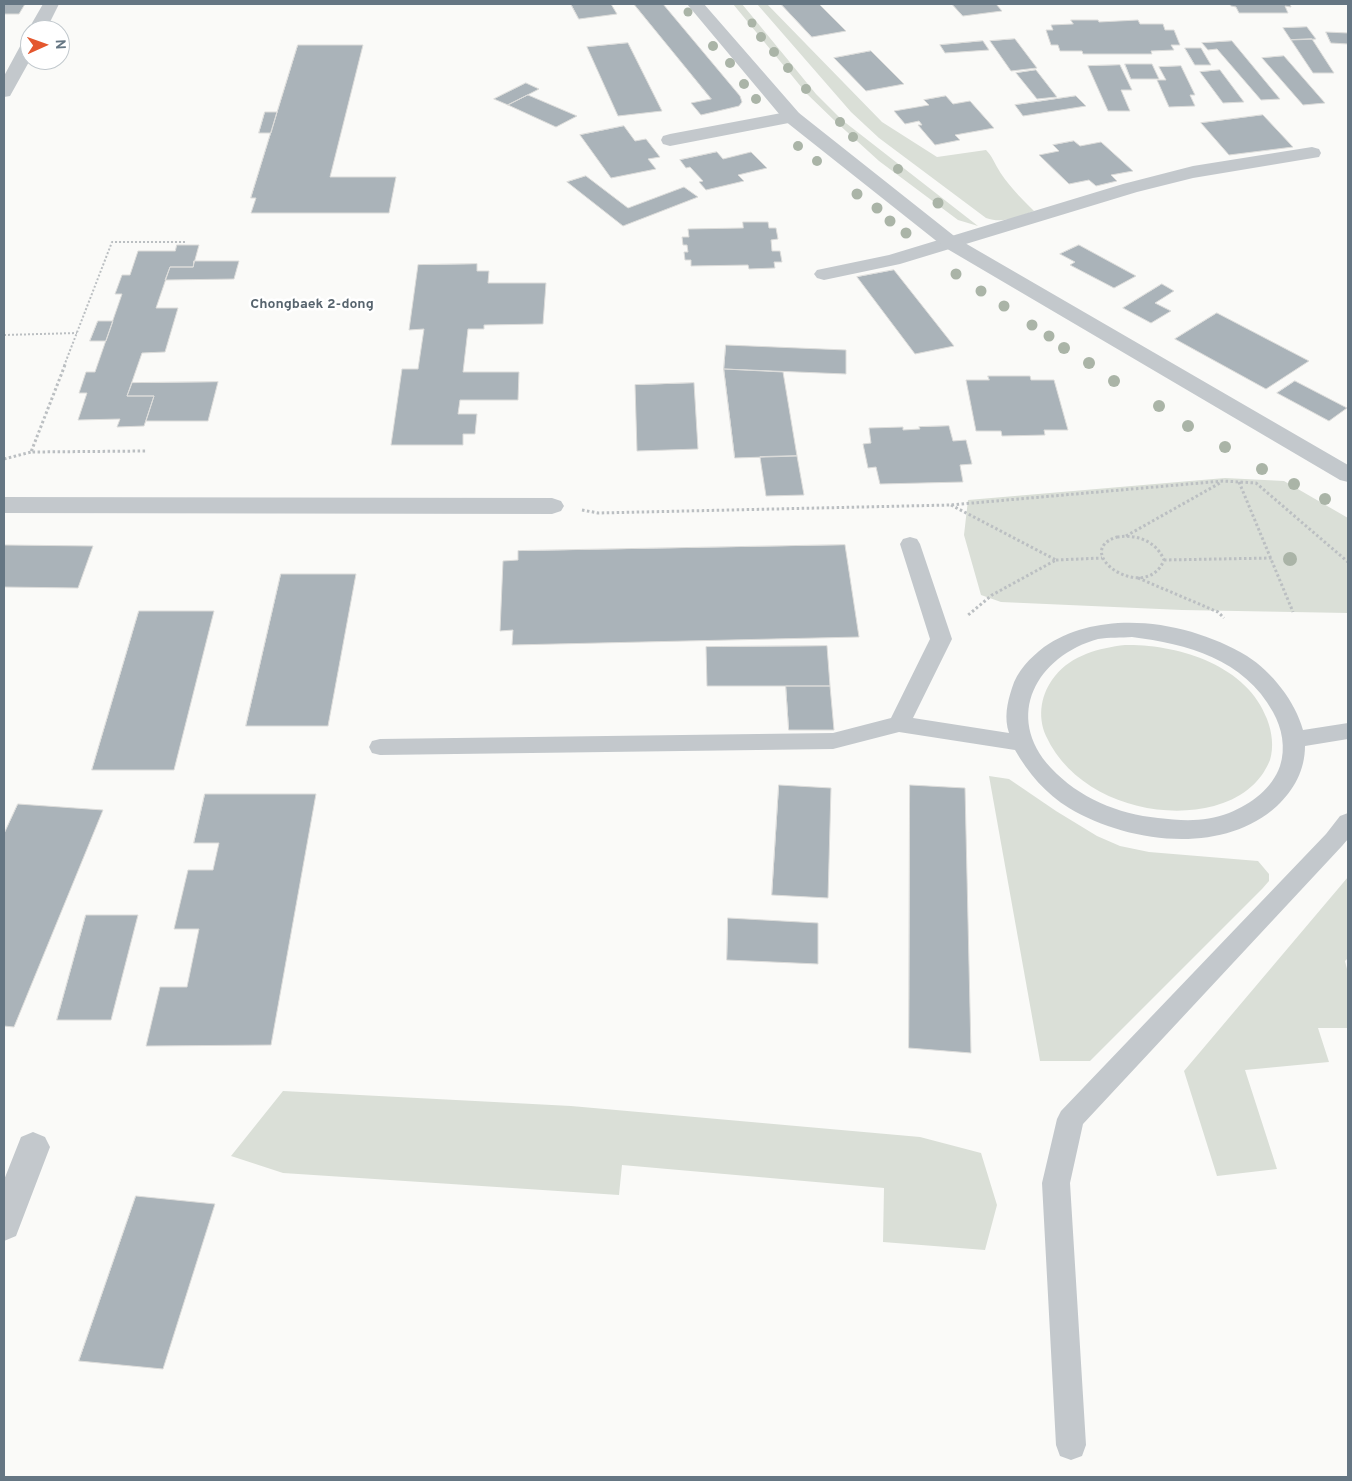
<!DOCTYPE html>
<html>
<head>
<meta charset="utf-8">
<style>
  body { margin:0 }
  #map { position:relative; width:1352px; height:1481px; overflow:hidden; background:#fafaf8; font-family:Overpass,sans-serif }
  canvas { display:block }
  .frame { position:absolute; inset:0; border:5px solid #657683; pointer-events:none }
  .north { position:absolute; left:20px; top:20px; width:50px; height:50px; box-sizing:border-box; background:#fff; border:1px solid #c1c8cd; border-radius:50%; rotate:88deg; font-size:14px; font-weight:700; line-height:20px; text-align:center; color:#657683 }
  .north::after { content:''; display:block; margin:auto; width:18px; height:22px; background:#e4572e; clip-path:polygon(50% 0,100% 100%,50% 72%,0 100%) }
</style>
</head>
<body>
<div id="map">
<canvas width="1352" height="1481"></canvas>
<div class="frame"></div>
<div class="north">N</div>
</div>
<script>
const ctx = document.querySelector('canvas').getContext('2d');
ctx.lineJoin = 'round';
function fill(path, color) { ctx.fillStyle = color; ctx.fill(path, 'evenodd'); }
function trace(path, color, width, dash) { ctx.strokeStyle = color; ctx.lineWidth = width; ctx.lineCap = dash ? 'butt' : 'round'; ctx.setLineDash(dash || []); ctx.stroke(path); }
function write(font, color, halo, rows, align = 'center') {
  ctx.font = font + ' Overpass,sans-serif'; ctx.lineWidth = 5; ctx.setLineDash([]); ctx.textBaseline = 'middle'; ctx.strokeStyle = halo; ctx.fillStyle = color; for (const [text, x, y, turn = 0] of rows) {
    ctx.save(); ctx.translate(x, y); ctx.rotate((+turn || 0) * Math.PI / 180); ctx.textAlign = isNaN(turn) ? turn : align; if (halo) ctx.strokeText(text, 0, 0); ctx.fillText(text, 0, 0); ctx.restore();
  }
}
fill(new Path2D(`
  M733,4H742L816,94L842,120L978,226L958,220L879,161L835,121L807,94Z
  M757,4H767L882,122L937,157L986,150C992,156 993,160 997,167C1006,183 1020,197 1034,211C1017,217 1003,224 986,218L879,138L851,112Z
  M1225,478L1284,481L1348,518V613L1182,610L1001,602L981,595L964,535L968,500Z
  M1125,645C1178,644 1247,665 1267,719C1272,732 1274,747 1270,760C1260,785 1239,799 1214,806C1153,822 1073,796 1046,736C1037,716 1041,693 1055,676C1072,655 1099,648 1125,645Z
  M989,776L1009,779L1056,811L1097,836L1120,846L1149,852L1258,861L1269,874V881L1262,889L1090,1061H1040Z
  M1348,877V958L1345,961L1348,973V1028H1318L1329,1062L1245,1070L1277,1169L1217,1176L1184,1071Z
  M283,1091L571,1106L920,1137L981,1153L997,1205L985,1250L883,1242L884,1188L622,1165L619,1195L283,1173L231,1156Z`), '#dadfd7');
const building = new Path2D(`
  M4,4H25L19,14H4Z
  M571,4H611L617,14L579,19Z
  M634,4H663L740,96L742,102L739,106L701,115L691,103L711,99Z
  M781,4H819L846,31L812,37Z
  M952,4H996L1002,11L963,16Z
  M1230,4H1290L1291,7L1285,6L1288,13H1239L1236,7L1231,6Z
  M1071,20H1098L1099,22L1138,20L1140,24H1163L1165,30H1174L1180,45H1171L1174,50L1151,51L1152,54H1083L1082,51H1060L1058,45H1051L1046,30H1053L1051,25L1073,24Z
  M1307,27L1316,39L1291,40L1283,28Z
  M1326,32L1348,33V44L1331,43Z
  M1015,39L1037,68L1011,71L990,41Z
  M1312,39L1334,73H1313L1291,40Z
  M983,41L989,50L945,53L940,45Z
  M1232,41L1280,99L1261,100L1217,49L1208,50L1202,43Z
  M628,43L662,111L618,116L587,47Z
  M298,45H363L330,177H396L389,213H251L256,198H251Z
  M1185,48H1201L1211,65H1195Z
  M871,51L904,84L866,91L834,58Z
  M1284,56L1325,103L1303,105L1262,58Z
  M1125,64H1152L1159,79H1131Z
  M1120,65L1132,90H1121L1130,111H1108L1088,66Z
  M1181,66L1195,95H1190L1195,106L1169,107L1157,80H1166L1159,67Z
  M1036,70L1057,97L1037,99L1016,73Z
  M1220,70L1244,102L1223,103L1200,72Z
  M526,83L539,89L508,105L494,99Z
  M528,95L577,116L556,127L508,105Z
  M946,96L953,104L970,101L994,128L955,135L960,140L935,145L918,125H922L919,121L905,124L894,111L929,105L924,100Z
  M1076,96L1086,106L1023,116L1015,105Z
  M265,112H277L271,133H259Z
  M1263,115L1293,147L1229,155L1201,123Z
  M624,126L635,141L646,139L660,157L648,159L656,169L611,178L580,135Z
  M1074,141L1080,146L1101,142L1133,171L1111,175L1117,181L1096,186L1089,180L1069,184L1039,155L1059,151L1053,145Z
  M717,152L723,159L751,152L767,168L738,175L744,181L706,190L699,182L703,181L690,167L686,168L680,160Z
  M586,176L628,208L684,187L698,197L623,226L567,182Z
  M743,222H768L769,228H776L778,239L771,240L772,251H780L782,262H774L775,268L749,269L748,265L691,266V260H685L684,252H688L687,245H683L682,237H689L688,229L743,228Z
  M177,245H199L193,267H170L156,308H178L165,352L142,353L127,396H154L144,426L117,427L120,419L78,420L87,393H79L86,372H95L122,294H115L122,275H130L138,251H175Z
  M1079,245L1136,276L1114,288L1070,265L1075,262L1060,254Z
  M194,261H239L234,279L165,280L170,267H193Z
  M477,264V271H489L488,283H546L543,324L484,325V329H468L463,372H519L518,400H460L458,414H477L475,434H463V445H391L402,369H418L424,329L409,330L418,265Z
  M894,270L954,346L915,354L857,277Z
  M1162,284L1174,291L1155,303L1171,311L1151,323L1123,308Z
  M1217,313L1309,361L1266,389L1175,339Z
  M98,321H113L106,341H90Z
  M726,345L846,350V374L724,369Z
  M724,369L783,372L797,456L735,458Z
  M988,376H1030L1031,380H1054L1068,430H1044L1045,435L1002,436L1001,431H976L966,380H989Z
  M1295,381L1347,408L1329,421L1277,393Z
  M218,382L208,421H146L154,396H127L132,383Z
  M694,383L698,449L637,451L635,385Z
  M949,426L953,441L966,440L972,464L960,465L963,482L880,484L876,467L868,468L863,444L871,443L869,428L903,427V430L920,429L919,427Z
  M797,456L804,495L766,496L760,457Z
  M4,545L93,546L78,588L4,587Z
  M845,545L859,637L512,645L513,630L500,631L503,561L518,560V551Z
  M281,574H356L328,726H246Z
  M139,611H214L174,770H92Z
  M827,646L830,686H707L706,647Z
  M786,686H830L834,730H789Z
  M779,785L831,788L828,898L772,895Z
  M910,785L965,788L971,1053L909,1048Z
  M205,794H316L271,1045L146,1046L160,987H187L199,929H174L188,870H213L219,843H194Z
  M18,804L103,810L14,1027L4,1026V834Z
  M86,915H138L111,1020H57Z
  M728,918L818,923V964L727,960Z
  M136,1196L215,1204L163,1369L79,1361Z`);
fill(building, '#aab3b9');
trace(building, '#dcdcda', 1);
trace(new Path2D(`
  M4,335L77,333
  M64,366L112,242H185`), '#bbbfc2', 2, [2, 2]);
trace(new Path2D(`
  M65,365L31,452L146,451
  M4,459L31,452
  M1239,482L1293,612
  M951,505L1056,560L992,595L967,616
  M582,510L598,513L950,505L1223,481L1256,483L1348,562
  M1126,536L1220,483
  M1117,537C1137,534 1156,541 1164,560C1146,605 1069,552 1117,537Z
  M1056,560L1102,558
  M1164,560L1272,558
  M1138,578L1218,612L1224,618`), '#bbbfc2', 3, [2.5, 2.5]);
fill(new Path2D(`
  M910,537L917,539L920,544L952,639L913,718L1009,733C1004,718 1007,703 1012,688C1017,671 1030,658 1044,647C1102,607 1189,621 1247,656C1272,672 1295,701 1303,730L1348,723V739L1305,746C1305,770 1294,790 1277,806C1222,856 1128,843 1069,808C1046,794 1028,773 1015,750L899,732L833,749L380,755L372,753L369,747L372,741L380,739L833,733L891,718L930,639L900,544L903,539ZM1132,637C1187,644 1244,659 1273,712C1282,728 1286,748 1280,766C1272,789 1251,804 1229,813C1206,822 1183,821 1158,818C1118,814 1079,798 1051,768C1003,716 1037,656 1098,639C1109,637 1121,638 1132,637Z
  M1348,813V839L1342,846L1083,1124L1070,1183L1086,1445L1082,1456L1071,1460L1060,1456L1056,1445L1042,1183L1057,1119L1061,1111L1326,834L1340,816Z`), '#c3c8cc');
fill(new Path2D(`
  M43,4H59L46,30H30V32L28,30Z
  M30,38V60L10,96L4,97V76L24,39Z
  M792,111L799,113L801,117L799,121L670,146L663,144L661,140L663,136L670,134Z
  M1312,147L1319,149L1321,153L1319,157L1193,178L1137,192L900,264L824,280L817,278L814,274L817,270L889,255L1123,184L1193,166Z
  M4,497L552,498L561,501L564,506L561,511L552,514L4,513Z
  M33,1132L45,1137L50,1147L16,1236L4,1241V1180L21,1137Z`), '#c3c8cc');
fill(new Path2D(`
  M687,4H704L799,113L958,239L1348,465V482L1340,480L944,247L785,121Z`), '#c3c8cc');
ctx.fillStyle = '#aab4a7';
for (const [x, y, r] of [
  [688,12,4.5],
  [752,23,4.5],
  [761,37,5],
  [713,46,5],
  [774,52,5],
  [730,63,5],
  [788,68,5],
  [744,84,5],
  [806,89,5],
  [756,99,5],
  [840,122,5],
  [853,137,5],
  [798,146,5],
  [817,161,5],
  [898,169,5],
  [857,194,5.5],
  [938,203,5.5],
  [877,208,5.5],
  [890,221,5.5],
  [906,233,5.5],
  [956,274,5.5],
  [981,291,5.5],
  [1004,306,5.5],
  [1032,325,5.5],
  [1049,336,5.5],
  [1064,348,6],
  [1089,363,6],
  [1114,381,6],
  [1159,406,6],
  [1188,426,6],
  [1225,447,6],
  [1262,469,6],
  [1294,484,6],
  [1325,499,6],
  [1290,559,7]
]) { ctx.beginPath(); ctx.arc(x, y, r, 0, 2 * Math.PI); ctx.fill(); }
write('bold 14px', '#57646e', '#fff', [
  ["Chongbaek 2-dong",312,305]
]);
</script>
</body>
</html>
